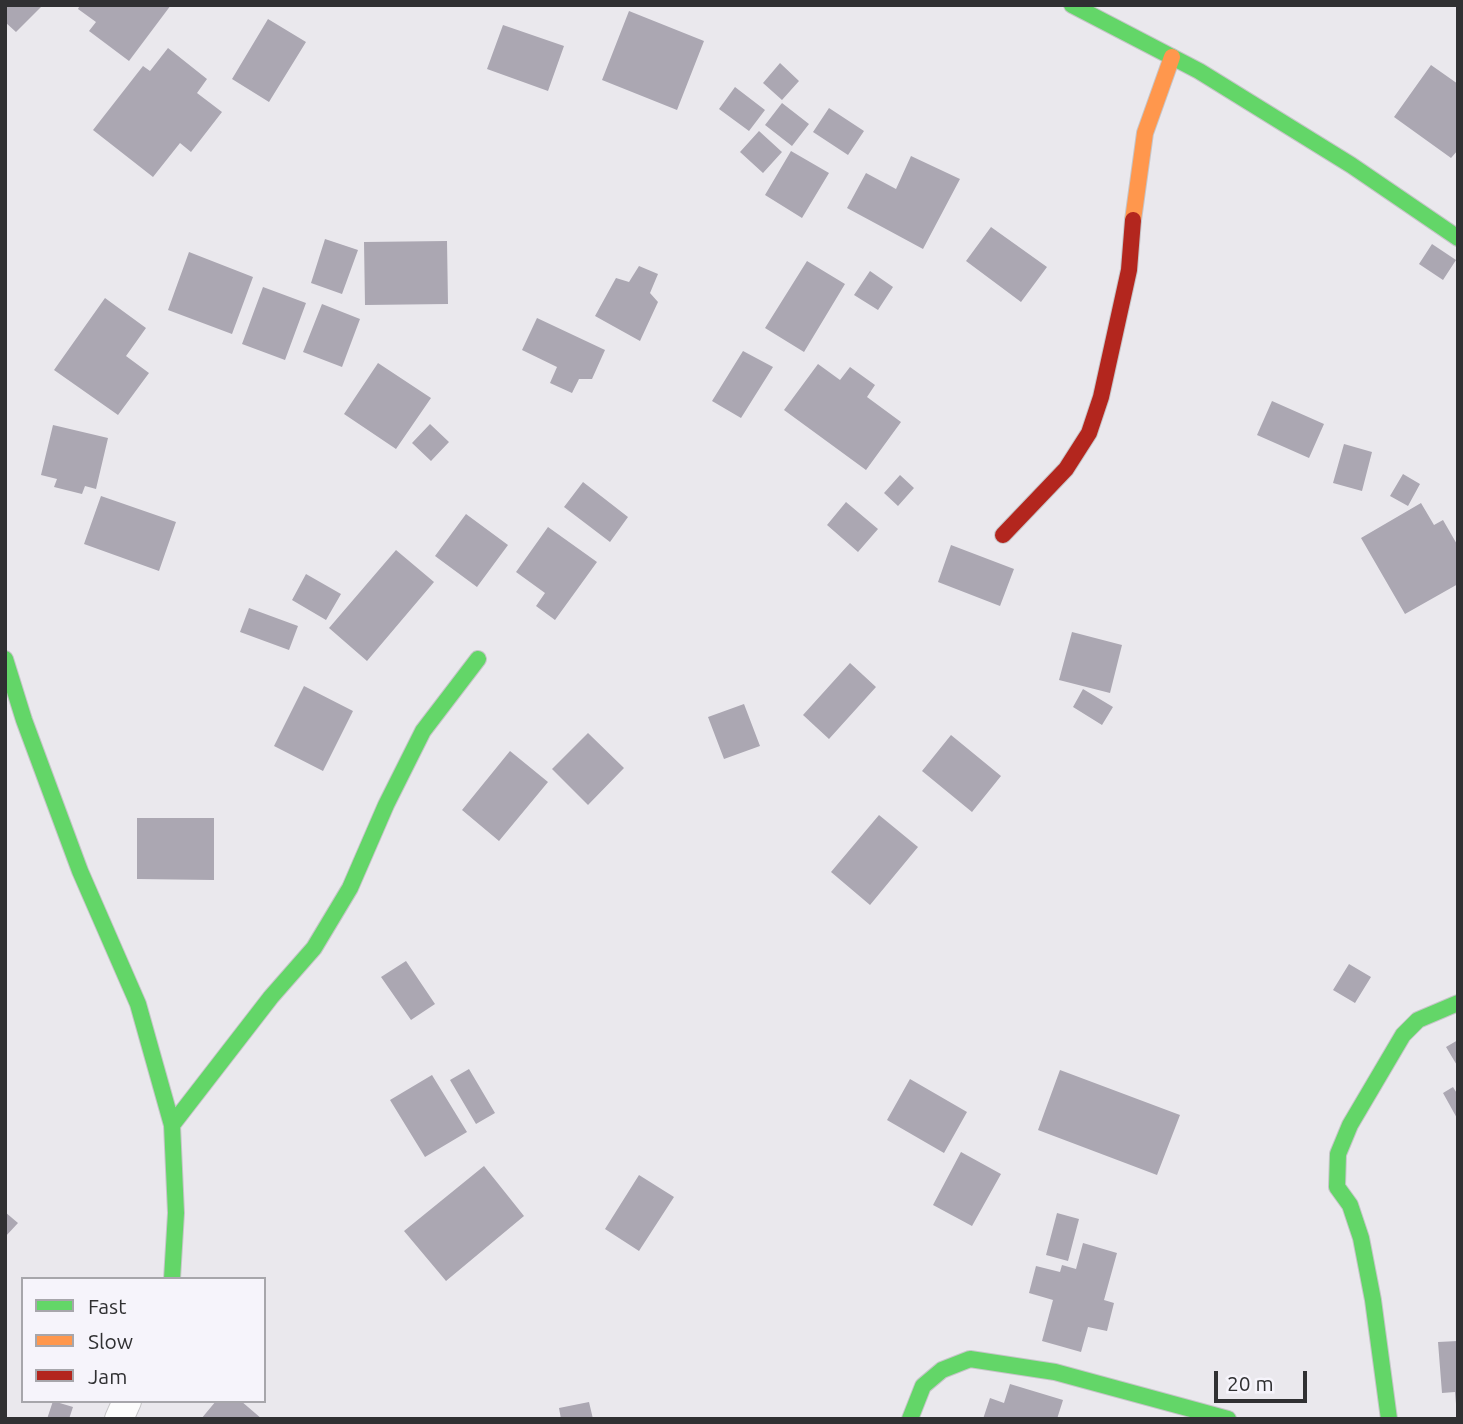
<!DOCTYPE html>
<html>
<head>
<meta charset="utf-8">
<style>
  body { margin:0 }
  #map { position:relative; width:1463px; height:1424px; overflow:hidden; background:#eae8ed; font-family:Ubuntu,sans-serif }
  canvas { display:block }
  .frame { position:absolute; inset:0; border:7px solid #303032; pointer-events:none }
  .legend { position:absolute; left:21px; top:1277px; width:245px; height:126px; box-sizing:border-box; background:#f6f4fb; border:2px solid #a7a6ab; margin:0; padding:9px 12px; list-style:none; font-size:21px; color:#303032 }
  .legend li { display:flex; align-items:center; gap:14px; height:35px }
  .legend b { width:35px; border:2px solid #a7a6ab }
  .scale { position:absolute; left:1214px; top:1371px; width:93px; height:32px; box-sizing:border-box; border:4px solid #303032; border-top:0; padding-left:9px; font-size:21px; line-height:24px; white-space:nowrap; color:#303032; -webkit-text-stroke:5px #f6f4fb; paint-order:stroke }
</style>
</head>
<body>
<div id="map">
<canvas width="1463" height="1424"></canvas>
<div class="frame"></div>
<ul class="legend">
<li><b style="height:9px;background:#63d668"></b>Fast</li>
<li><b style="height:9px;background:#ff974d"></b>Slow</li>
<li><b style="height:9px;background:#b3261e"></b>Jam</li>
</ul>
<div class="scale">20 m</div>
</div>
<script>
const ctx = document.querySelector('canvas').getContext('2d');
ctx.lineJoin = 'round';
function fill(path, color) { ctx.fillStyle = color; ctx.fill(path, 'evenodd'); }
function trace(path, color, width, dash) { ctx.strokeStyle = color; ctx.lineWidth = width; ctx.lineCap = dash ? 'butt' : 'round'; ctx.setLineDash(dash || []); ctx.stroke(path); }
fill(new Path2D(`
  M5,5H43L16,32L5,22Z
  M80,5H171L129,61L89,31L96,22L78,9Z
  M629,11L704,41L677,110L602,80Z
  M268,19L306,42L269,102L232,79Z
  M503,25L564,46L548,91L487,69Z
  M168,48L207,79L197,93L222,112L191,152L180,143L153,177L93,130L143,66L150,71Z
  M780,63L799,81L782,100L763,83Z
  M1431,65L1458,84V150L1451,158L1394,117Z
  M735,87L765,110L749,131L719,109Z
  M782,103L809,124L792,146L765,125Z
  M829,108L864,131L848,155L813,132Z
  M759,131L782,152L763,173L740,152Z
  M791,151L829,173L802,218L765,195Z
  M911,156L960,179L923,249L847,208L866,173L896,189Z
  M991,227L1047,267L1021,302L966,261Z
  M325,239L358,250L342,294L311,283Z
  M447,241L448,304L365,305L364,242Z
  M1432,244L1456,260L1443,280L1419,264Z
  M189,252L253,277L232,334L168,310Z
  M807,261L845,284L804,352L765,328Z
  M639,266L658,274L650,293L658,302L640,341L595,316L616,278L629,282Z
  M870,271L893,287L878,310L854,295Z
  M263,287L306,303L285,360L242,344Z
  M105,298L146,328L126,356L149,373L118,415L54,370Z
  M322,304L360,319L342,367L303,352Z
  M537,318L605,350L592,379H579L572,393L550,383L557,367L522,350Z
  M743,351L773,367L741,418L712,401Z
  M378,363L431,398L396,449L344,414Z
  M818,364L840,380L850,367L875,385L867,397L901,422L866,470L784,410Z
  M1272,401L1324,424L1309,458L1257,435Z
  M430,424L449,442L431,461L412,443Z
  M53,425L108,438L96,489L85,486L82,494L54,487L57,479L41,475Z
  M1344,444L1372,452L1362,491L1333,483Z
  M1403,474L1420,484L1408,506L1390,496Z
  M900,475L914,488L898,506L884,493Z
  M583,482L628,517L610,542L564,507Z
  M101,496L176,522L159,571L84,544Z
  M846,502L878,529L858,552L827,525Z
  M1421,503L1434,525L1443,520L1458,546V584L1405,614L1361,538Z
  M466,514L508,545L477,587L435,556Z
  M548,527L597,562L555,620L536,606L545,593L516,572Z
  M951,545L1014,569L1000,606L938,582Z
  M396,550L434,582L367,661L329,628Z
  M306,574L341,594L326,620L292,600Z
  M249,608L298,626L289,650L240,632Z
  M1072,632L1122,645L1110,693L1059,680Z
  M850,663L876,687L829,739L803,715Z
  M304,686L353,711L323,771L274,746Z
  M1083,689L1113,707L1102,725L1073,707Z
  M744,704L760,746L724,759L708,717Z
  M588,733L624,768L588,805L552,769Z
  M951,735L1001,776L972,812L922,771Z
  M510,751L548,782L499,841L462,810Z
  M879,815L918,847L870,905L831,872Z
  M137,818H214V880L137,879Z
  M406,961L435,1004L411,1020L381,977Z
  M1349,964L1371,977L1355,1003L1333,990Z
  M1458,1040V1067L1446,1047Z
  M469,1069L495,1113L476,1124L450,1080Z
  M1060,1070L1180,1115L1157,1175L1038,1130Z
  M432,1075L467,1132L425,1157L390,1100Z
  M910,1079L967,1112L944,1153L887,1120Z
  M1453,1087L1458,1095V1120L1443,1093Z
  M961,1152L1001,1174L972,1226L933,1205Z
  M484,1166L524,1216L446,1281L404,1231Z
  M639,1175L674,1197L639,1251L605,1229Z
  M5,1212L18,1223L5,1237Z
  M1057,1213L1079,1219L1068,1261L1046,1255Z
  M1083,1243L1117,1253L1104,1300L1114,1303L1107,1331L1088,1327L1081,1352L1042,1341L1053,1300L1029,1293L1036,1266L1060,1272L1062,1265L1076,1269Z
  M1458,1341V1404H1456L1455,1392L1442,1393L1438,1342Z
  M1010,1384L1063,1400L1057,1419H983L990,1398L1004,1403Z
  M53,1401L73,1407L69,1419H47Z
  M216,1401H241L262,1419H201Z
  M589,1402L593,1419H561L559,1408Z`), '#aba7b2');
const street = new Path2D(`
  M119,1419L127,1401`);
const fast = new Path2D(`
  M1072,5L1199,71L1351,165L1458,238
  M5,659L24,720L80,871L138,1004L172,1125L176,1213L172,1279
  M172,1125L271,997L314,948L350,888L386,805L423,731L478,659
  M910,1419L923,1386L942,1370L970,1359L1055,1372L1228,1419
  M1389,1419L1373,1300L1361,1238L1350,1205L1337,1187L1338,1154L1350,1125L1403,1035L1418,1020L1458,1003`);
const slow = new Path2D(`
  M1133,220L1145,133L1172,57`);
const jam = new Path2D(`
  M1003,535L1066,469L1089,433L1101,397L1129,270L1133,220`);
trace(street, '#c6c5c8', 30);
trace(fast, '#c6c5c8', 18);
trace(slow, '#c6c5c8', 18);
trace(jam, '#c6c5c8', 18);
trace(street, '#fcfcfc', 28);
trace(fast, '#63d668', 16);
trace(slow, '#ff974d', 16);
trace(jam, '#b3261e', 16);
</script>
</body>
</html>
